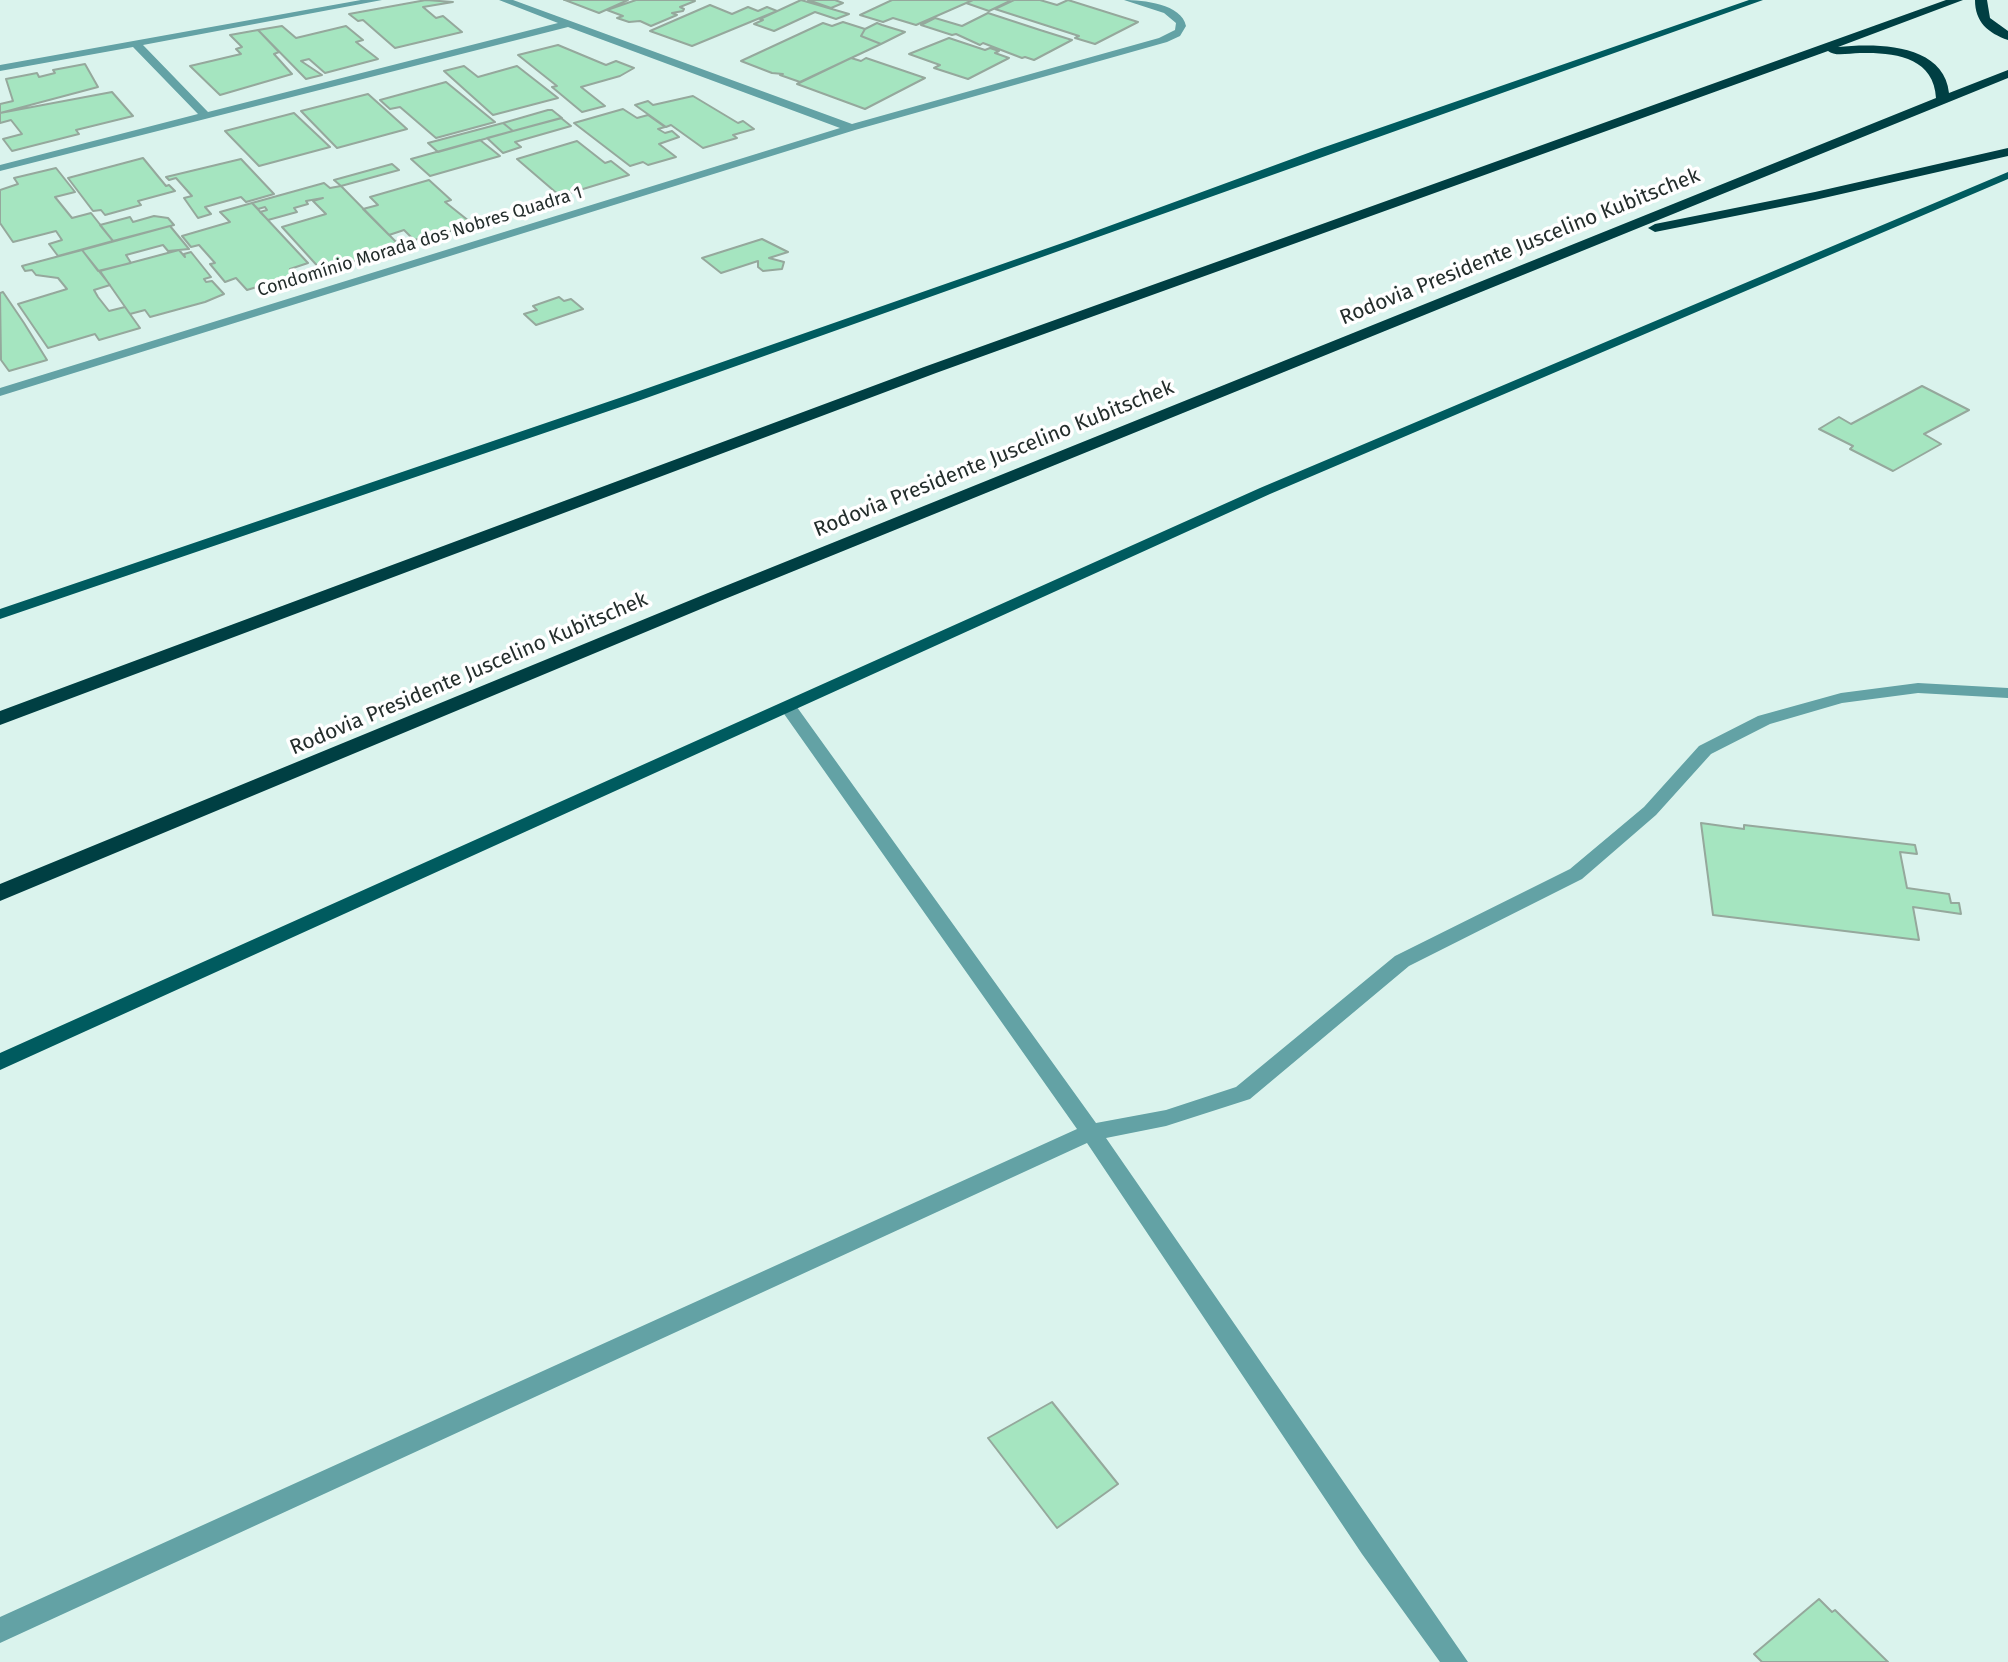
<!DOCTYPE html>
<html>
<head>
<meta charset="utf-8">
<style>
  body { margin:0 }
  canvas { display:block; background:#daf3ed }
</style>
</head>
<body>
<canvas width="2008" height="1662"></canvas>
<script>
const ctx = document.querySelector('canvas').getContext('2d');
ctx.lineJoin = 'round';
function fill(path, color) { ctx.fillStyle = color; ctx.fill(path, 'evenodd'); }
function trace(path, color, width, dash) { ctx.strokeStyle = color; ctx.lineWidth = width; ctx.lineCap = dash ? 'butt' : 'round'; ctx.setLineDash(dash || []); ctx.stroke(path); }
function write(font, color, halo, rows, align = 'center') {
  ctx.font = font + ' "Fira Sans",sans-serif'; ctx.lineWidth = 7; ctx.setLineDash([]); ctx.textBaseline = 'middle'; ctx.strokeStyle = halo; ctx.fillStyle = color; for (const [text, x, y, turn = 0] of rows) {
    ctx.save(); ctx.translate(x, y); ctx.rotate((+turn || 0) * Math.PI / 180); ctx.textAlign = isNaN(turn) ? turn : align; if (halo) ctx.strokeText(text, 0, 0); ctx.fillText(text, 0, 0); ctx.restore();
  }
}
const building = new Path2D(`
  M426,0L453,2L423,7L436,18L443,16L462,32L395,48L363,20L358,21L349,14Z
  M565,0H564H628L599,13Z
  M636,0H692L695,1L680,7L684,9L683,11L672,13L677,15L651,26L640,21L629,22L617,18L623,16L607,10Z
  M801,0L849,14L836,19L815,12L774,31L754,24L763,20L760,19Z
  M808,0H835L843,3L831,8Z
  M892,0H973L916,25L893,18L883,22L860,15Z
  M973,0H1008L1010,1L989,11L966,3Z
  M1014,0H1040L1057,5L1068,0L1138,22L1095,44L1075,38L1079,36L995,9Z
  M710,5L732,14L748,7L758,11L767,7L777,11L692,46L650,31Z
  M988,13L1040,30L1072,40L1034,60L1025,57L1022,58L983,43L980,45L956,34L952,35L921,25L935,18L962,26Z
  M843,22L865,29L861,36L881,44L800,82L780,75L783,74L772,73L741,61L823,23L832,26Z
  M877,23L882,25L905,32L881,44L861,36L865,29Z
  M282,26L296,38L346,26L363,40L356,42L378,59L325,73L309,59L301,61L322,75L306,79L258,30Z
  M258,30L279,52L274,54L292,74L220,95L190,66L241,54L236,49L242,47L230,35Z
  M949,38L985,50L990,48L999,51L995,53L1009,58L968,79L934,68L940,65L909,54Z
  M558,45L606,65L616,61L634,68L620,76L581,87L605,106L582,112L552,87L557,86L518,55Z
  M851,58L861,61L866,58L925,78L865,109L797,84Z
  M85,64L98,87L0,113V104L13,101L6,79L37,73L39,77L55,73L53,70Z
  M464,66L478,77L517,66L558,98L493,115L444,71Z
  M446,82L495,122L436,138L400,107L390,109L380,100Z
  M112,92L133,116L76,130L79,134L12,151L3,139L22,134L11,120L0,123V113Z
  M368,94L407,129L337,148L301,111Z
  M693,96L738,123L743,121L754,129L733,135L737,138L703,148L671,125L666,127L635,105L648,101L653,105Z
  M623,109L637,118L648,115L665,127L658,129L665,133L672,131L679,137L659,144L676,157L648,165L643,162L630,166L574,123Z
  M548,110H552L562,118L513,131L503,123Z
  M294,113L330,147L259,166L225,131Z
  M561,118L571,126L515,142L521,147L503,153L487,138Z
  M503,123L513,131L438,152L428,143Z
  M480,140L500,156L430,176L411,159Z
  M577,141L605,163L611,161L629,175L560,196L517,159Z
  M143,158L166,186L169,185L175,191L138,201L141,205L105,215L101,210L93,211L68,178Z
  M241,159L274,194L246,202L241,197L205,207L211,214L198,218L184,198L192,196L176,178L169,180L166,177Z
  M392,164L399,170L341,186L334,180Z
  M56,168L75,192L55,197L72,218L91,213L113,241L58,256L49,244L62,240L56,231L13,242L0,223V190L18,184L14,178Z
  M429,180L451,200L445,202L474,225L414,240L404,230L389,235L363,209L378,205L370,197Z
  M324,183L330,188L341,186L401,247L322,271L282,227L326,214L313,201L323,198L306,201L308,204L294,208L297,212L268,220L260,212L267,210L265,207L258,209L252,203Z
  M252,203L308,263L290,269L296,275L247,290L236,278L225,282L210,264L215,263L199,245L191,247L182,236L230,222L220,212Z
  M154,216L168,218L174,225L113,241L100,225L130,217L133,222Z
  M170,226L189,249L168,251L163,245L126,255L131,263L98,271L82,250Z
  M762,239L788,252L769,258L784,262L782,269L763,271L758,267V261L721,273L702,258Z
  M82,250L110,285L94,290L98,297L109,311L125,307L140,328L99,340L95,334L48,348L18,304L67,289L58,278L36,275L32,270L25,271L22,266Z
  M179,250L185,257L184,254L191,252L211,277L204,279L206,282L212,281L224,294L205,302L150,317L145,310L130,314L100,271Z
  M3,292L24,323L47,360L9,371L1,360L0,293Z
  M559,297L564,301L571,299L583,309L536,325L524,314L537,310L533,306Z
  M1922,386L1969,410L1924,434L1941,444L1893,471L1850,449L1853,446L1819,429L1839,417L1851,424Z
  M1701,823L1744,829V825L1915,845L1917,854L1900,852L1907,888L1949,894L1951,903H1959L1961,914L1913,907L1919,940L1713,915Z
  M1052,1402L1118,1484L1057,1528L988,1438Z
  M1819,1599L1832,1612L1835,1610L1888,1662H1762L1754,1654Z`);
fill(building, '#a5e5c0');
trace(building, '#95a89c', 2);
fill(new Path2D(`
  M361,0H382L143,45L208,112L558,23L499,0H513L852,124L1159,38L1175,30L1176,23L1164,13L1124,0C1143,0 1182,4 1186,26L1180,36L1167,42L855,130L0,396V388L840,128L568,27L0,171V165L198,114L133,47L0,71V65Z
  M1918,683L2008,688V698L1918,693L1842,703L1770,724L1711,754L1656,815L1582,879L1409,966L1250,1099L1166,1126L1106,1138L1468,1662H1440L1362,1554L1087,1143L0,1643V1617L1077,1129L782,711L780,707L782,703H794L1096,1123L1166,1110L1236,1087L1395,956L1570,869L1644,807L1699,746L1758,716L1841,693Z`), '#63a2a5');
fill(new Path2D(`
  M1749,0H1763L638,401L0,619V609L628,395L1071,240L1319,149Z
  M2008,172V179L1270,494L0,1070V1053L1260,488Z`), '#005b5f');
fill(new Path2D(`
  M1946,0H1963L1838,47C1876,43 1944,43 1949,93L2008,70V78L720,601L0,901V884L708,593L1936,98C1934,57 1894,52 1860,53C1849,53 1835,57 1828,51L936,373L0,725V711L924,367Z
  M1975,0H1987L1990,18L2008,31V40C1988,33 1975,22 1975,0Z
  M2008,148V156L1815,200L1655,232L1648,228L1655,224L1815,192Z`), '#003f43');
write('18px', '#242e2c', '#fff', [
  ["Condomínio Morada dos Nobres Quadra 1",420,242,-17]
]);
write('21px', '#242e2c', '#fff', [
  ["Rodovia Presidente Juscelino Kubitschek",1520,247,-22],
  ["Rodovia Presidente Juscelino Kubitschek",994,459,-22],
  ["Rodovia Presidente Juscelino Kubitschek",469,674,-23]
]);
</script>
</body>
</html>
